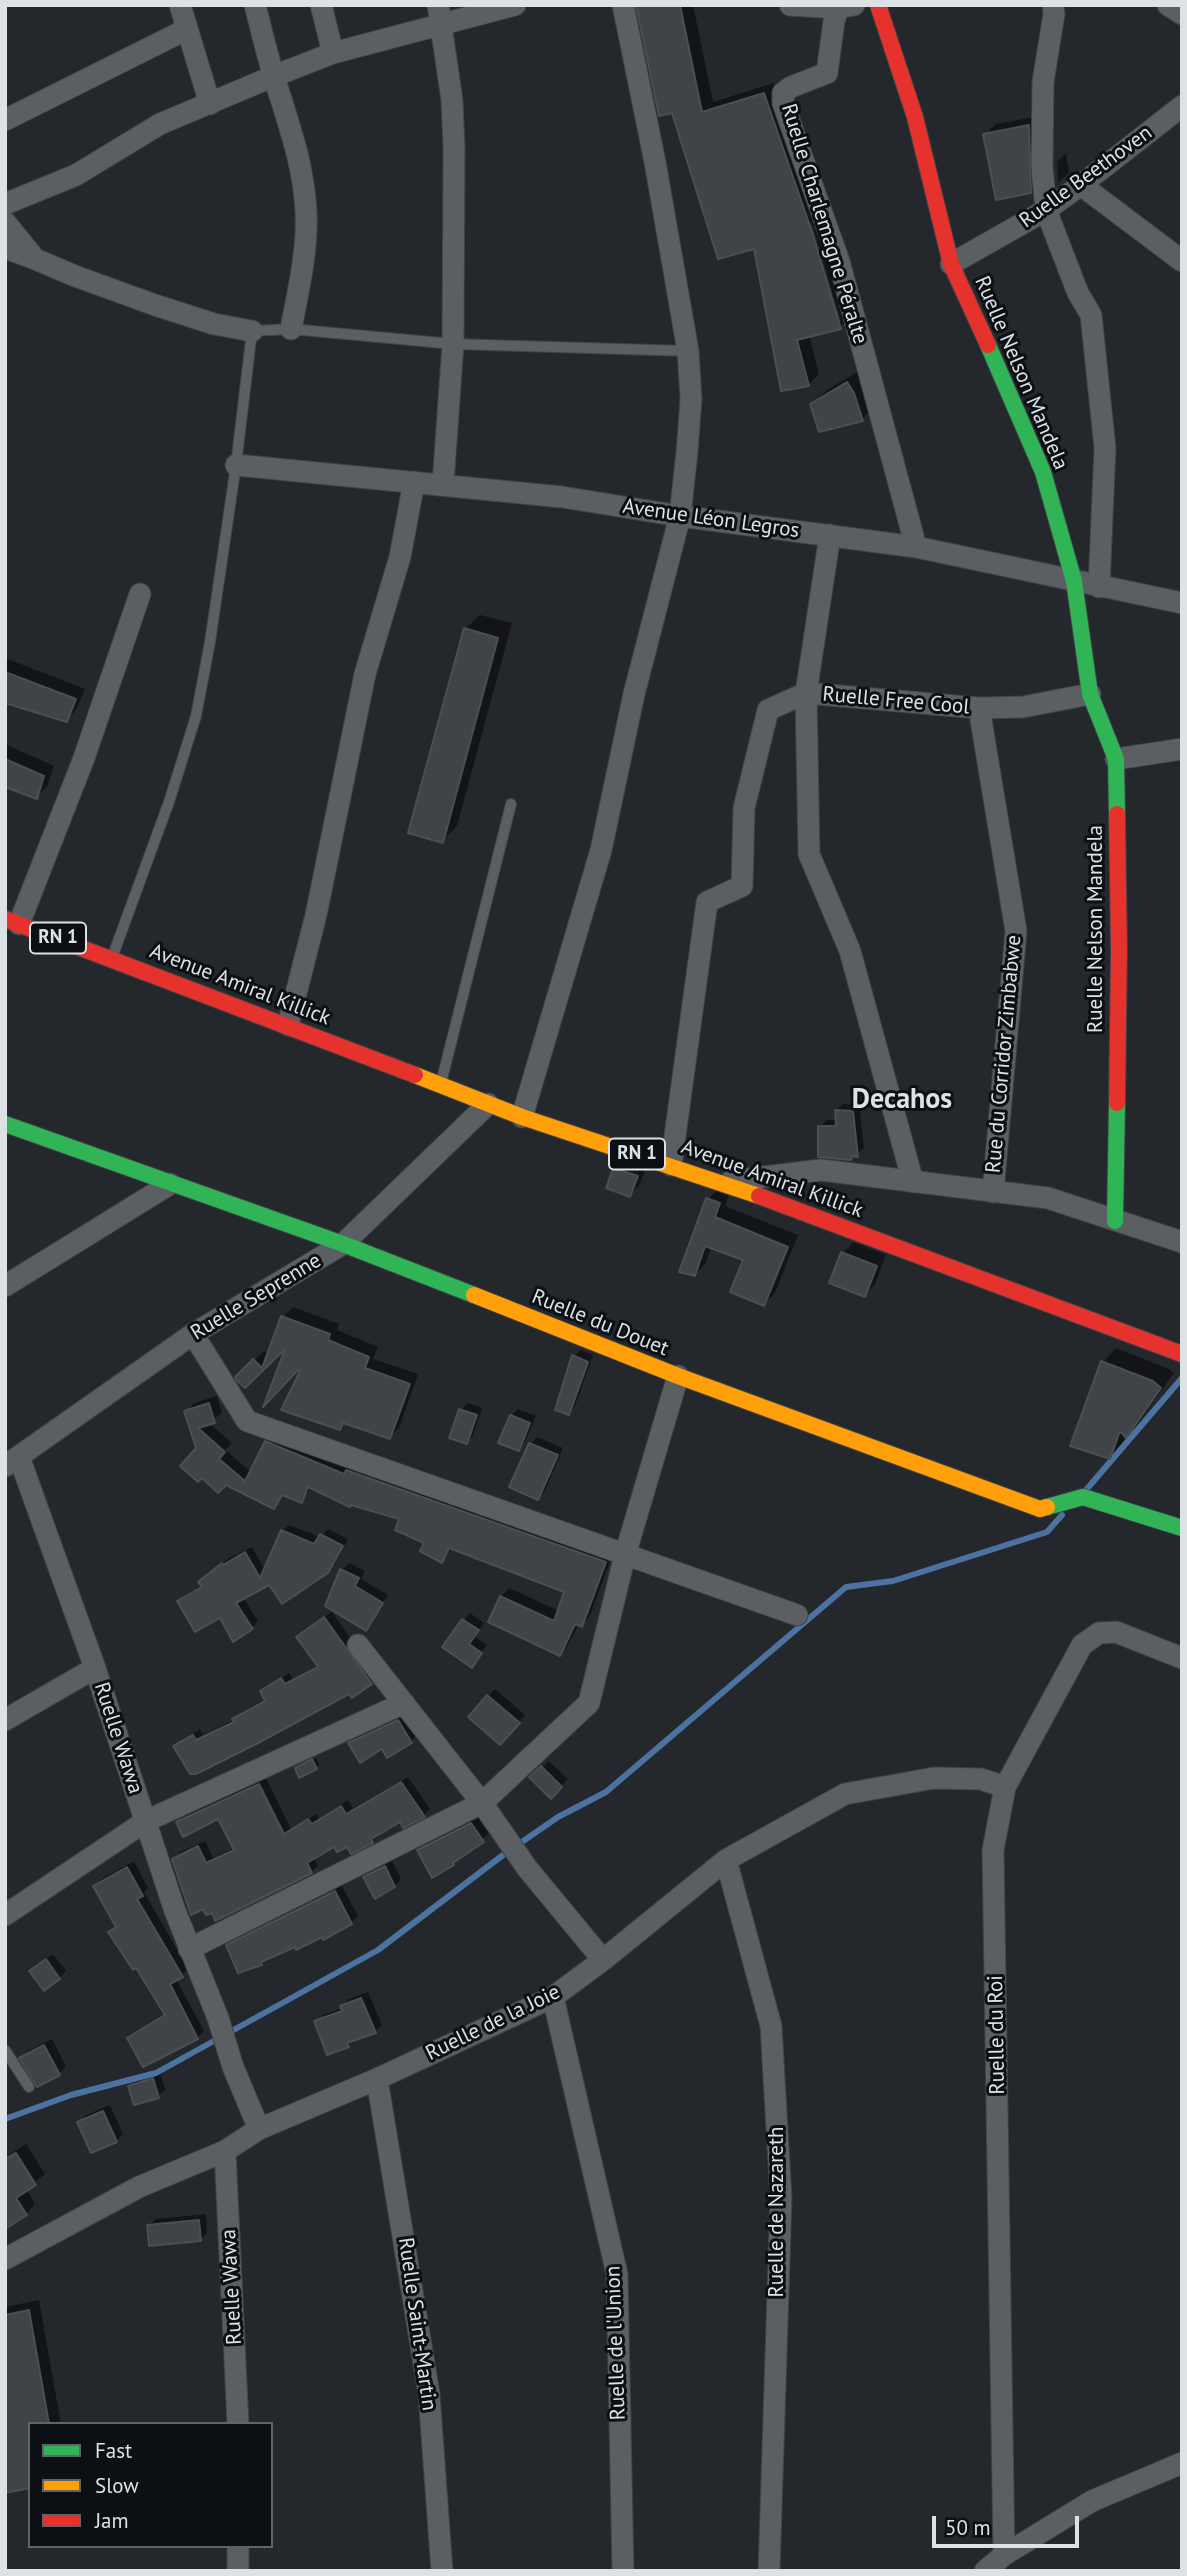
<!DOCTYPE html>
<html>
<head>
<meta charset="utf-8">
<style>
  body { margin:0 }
  #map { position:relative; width:1187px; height:2576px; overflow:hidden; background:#24272c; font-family:"PT Sans",sans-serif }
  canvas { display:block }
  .frame { position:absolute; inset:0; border:7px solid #dde2e7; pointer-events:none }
  .legend { position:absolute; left:28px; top:2422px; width:245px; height:126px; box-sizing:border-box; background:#0c0f13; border:2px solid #606368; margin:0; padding:9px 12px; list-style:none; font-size:21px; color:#dde2e7 }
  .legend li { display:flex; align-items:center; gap:14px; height:35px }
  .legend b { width:35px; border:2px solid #606368 }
  .scale { position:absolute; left:932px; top:2516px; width:147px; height:32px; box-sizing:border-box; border:4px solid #dde2e7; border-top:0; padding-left:9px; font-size:21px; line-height:24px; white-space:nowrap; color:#dde2e7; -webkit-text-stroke:5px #0c0f13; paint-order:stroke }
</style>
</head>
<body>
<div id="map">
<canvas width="1187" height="2576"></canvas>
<div class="frame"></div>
<ul class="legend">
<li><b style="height:9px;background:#30b455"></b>Fast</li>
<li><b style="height:9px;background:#ff9f0a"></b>Slow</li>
<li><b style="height:9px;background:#e5322d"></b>Jam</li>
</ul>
<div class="scale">50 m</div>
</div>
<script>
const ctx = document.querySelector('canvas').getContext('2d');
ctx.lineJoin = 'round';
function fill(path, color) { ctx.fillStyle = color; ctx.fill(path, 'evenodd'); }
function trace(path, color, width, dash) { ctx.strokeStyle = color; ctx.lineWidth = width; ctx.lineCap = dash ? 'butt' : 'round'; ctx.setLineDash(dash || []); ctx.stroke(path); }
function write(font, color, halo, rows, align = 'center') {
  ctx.font = font + ' "PT Sans",sans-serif'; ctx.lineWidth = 6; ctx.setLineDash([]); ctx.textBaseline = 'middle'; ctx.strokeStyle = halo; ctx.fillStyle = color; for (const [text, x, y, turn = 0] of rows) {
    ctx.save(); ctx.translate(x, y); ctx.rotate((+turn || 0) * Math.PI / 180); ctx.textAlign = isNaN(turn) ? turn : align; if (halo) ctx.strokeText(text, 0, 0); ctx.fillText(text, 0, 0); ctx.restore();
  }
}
fill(new Path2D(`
  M638,5H693L713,102L774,83L822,220L851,317L840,327L809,335L819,374L808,385L756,246ZM812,223L841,322H837L808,224Z
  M1039,116L1041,181L1030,191L985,134L996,124Z
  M1066,153L1069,172L1058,183L1057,162Z
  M862,369L877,405L862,419L812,404L827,390Z
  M480,615L512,623L457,826L442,841L465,629Z
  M5,658L85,689L76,710L66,720L5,701Z
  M5,744L54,766L47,787L36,797L5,785Z
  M843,1104L859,1105L864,1148L850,1159L820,1127L827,1120H837L836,1111Z
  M626,1158L647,1165L640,1184L630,1194L615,1169Z
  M719,1188L730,1192L725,1206L798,1235L775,1293L764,1304L745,1259L711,1247L706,1263L695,1274L708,1199Z
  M853,1242L886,1255L875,1284L864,1295L843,1253Z
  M293,1307L339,1324L337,1330L378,1347L373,1359L418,1374L399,1428L389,1437L346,1422L340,1428L302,1370L289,1342L245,1386L237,1377L264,1351L269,1356L283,1317Z
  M1116,1348L1167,1368L1174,1373L1139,1422L1126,1435L1123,1443L1110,1457L1103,1362Z
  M581,1350L593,1355L575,1406L568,1413L574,1356Z
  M217,1396L222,1413L209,1423L232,1443L225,1450L251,1472L266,1442L275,1434L613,1553L590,1616L582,1625L579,1624L568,1645L560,1654L501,1597L509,1588L559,1611L567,1591L452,1548L442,1561L427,1542L402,1518L312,1487L301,1501L285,1494L274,1507L198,1448L186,1412L194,1403Z
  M468,1403L482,1408L473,1436L466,1442L461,1410Z
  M518,1409L536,1416L525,1442L518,1449L511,1416Z
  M537,1437L563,1448L545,1491L538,1498L531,1444Z
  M289,1525L320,1537L328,1529L348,1539L335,1564L327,1571L270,1583L243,1597L258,1621L252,1628L180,1601L203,1585L207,1576L229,1558L252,1547L265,1570L282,1531Z
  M349,1563L365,1571L361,1579L388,1595L365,1629L327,1605L342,1570Z
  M332,1612L377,1676L371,1683L349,1691L192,1774L176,1746L200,1729L203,1735L235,1719L241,1712L266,1699L263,1692L289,1673L293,1679L319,1665L305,1630Z
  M470,1613L484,1623L475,1637L487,1645L472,1665L445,1647Z
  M495,1689L525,1715L506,1736L470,1717Z
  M405,1715L417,1734L411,1741L383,1747L350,1743L357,1737Z
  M316,1758L319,1765L316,1768H297Z
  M549,1761L568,1779L551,1797L531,1777Z
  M408,1777L430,1809L424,1815L401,1820L371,1841L335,1845L313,1857L318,1865L311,1872L216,1919L174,1859L180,1852L205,1841L213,1858L235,1847L219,1816L178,1822L185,1815L266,1778L291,1829L316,1814L319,1819L348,1800L353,1808Z
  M478,1817L489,1833L453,1864L419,1851L426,1844Z
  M134,1861L148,1888L144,1892L188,1969L176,1979L204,2031L197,2038H129L166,2013L137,1966L110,1933L117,1926L95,1886L101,1879Z
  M392,1861L401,1879L394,1886L365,1877L372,1871Z
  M342,1886L358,1916L351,1923L267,1958L262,1963L239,1971L228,1946L235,1939Z
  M53,1954L66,1971L59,1978L38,1965Z
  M368,1992L382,2025L375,2032L355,2038L348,2046L316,2022L323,2015L342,2008L349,1999Z
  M52,2039L66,2067L59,2073L22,2058L28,2051Z
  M160,2073L165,2090L158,2096L130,2087L137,2080Z
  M110,2105L123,2134L116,2141L79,2122L86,2115Z
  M26,2144L45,2174L26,2189L35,2204L26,2214L5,2227V2157Z
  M206,2214L207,2233L200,2240L149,2226L156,2219Z
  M39,2300L61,2424H30L5,2492V2307Z`), '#0007');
trace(new Path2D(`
  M1086,1490L1182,1378
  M5,2119L71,2095L156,2073L378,1950L503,1855L558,1817L606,1792L846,1587L893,1581L1047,1532L1062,1515`), '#4c72a0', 6);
const building = new Path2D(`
  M636,5H680L702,112L764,93L812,232L841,329L797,340L809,386L781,391L754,249L718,259L672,113L659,116Z
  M1029,125L1031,193L996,200L983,134Z
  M847,382L854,393L863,421L819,432L810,404Z
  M464,628L498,638L443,843L408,833Z
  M5,672L76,699L67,722L5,703Z
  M5,759L44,776L37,799L5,787Z
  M835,1110L853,1111L858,1157L852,1156L851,1160L818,1157V1126H836Z
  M613,1168L638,1176L630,1197L606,1188Z
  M706,1198L720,1203L715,1217L788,1247L764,1306L730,1292L743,1260L705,1246L695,1276L679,1272Z
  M841,1252L877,1266L865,1297L829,1283Z
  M281,1316L330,1334L328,1340L369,1357L365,1368L410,1384L390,1439L343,1423L340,1430L281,1410L300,1371L298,1370L263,1407L285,1349L245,1388L237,1381L235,1377L253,1359L262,1368Z
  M572,1355L588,1362L569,1415L555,1410Z
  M1101,1361L1153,1381L1161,1388L1126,1438L1120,1431L1110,1459L1070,1446Z
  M209,1403L215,1423L198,1428L225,1452L219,1459L245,1481L265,1441L344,1474L346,1470L606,1562L582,1627L575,1624L560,1656L488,1622L500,1596L554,1621L564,1592L449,1548L442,1563L420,1551L424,1543L395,1530L399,1519L351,1505L350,1507L308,1487L302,1503L282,1495L274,1509L226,1485L218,1493L202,1478L198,1482L180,1466L196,1448L184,1411Z
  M459,1409L477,1415L467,1444L449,1438Z
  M510,1415L530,1423L519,1451L498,1443Z
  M529,1443L558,1455L538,1500L509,1487Z
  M281,1530L314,1544L320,1534L343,1546L328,1573L282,1604L269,1585L236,1603L253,1629L233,1642L220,1618L195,1632L177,1601L202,1587L198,1582L222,1563L223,1565L245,1552L260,1578Z
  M340,1569L359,1578L355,1586L383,1603L366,1631L325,1606Z
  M324,1617L372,1684L352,1698L349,1694L258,1743L196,1774H190L173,1746L193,1735L196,1740L234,1722L232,1719L265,1701L260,1691L281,1678L285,1684L318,1667L296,1637Z
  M462,1619L479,1630L469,1644L482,1653L472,1668L442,1647Z
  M487,1695L520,1723L500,1745L468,1717Z
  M398,1720L412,1743L387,1758L382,1749L360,1763L348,1743Z
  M312,1759L317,1769L299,1778L295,1768Z
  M541,1766L562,1787L551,1799L529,1777Z
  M401,1782L425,1817L403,1828L400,1822L371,1839L373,1843L351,1854L347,1847L337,1852L334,1847L307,1863L312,1873L215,1921L212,1913L206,1915L203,1909L191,1915L172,1859L198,1846L206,1863L234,1850L218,1819L183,1837L176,1822L259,1784L284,1834L308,1819L312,1824L341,1806L346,1814Z
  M471,1823L484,1842L453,1863L454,1865L432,1878L417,1850Z
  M385,1866L395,1887L375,1899L363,1877Z
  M127,1867L143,1896L137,1899L183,1977L170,1984L198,2039L143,2067L127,2038L165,2015L136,1968L133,1970L108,1932L116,1927L93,1886Z
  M335,1891L352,1924L323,1940L322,1937L296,1950L295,1947L261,1962L262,1965L238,1973L226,1945Z
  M46,1959L60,1979L44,1991L29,1971Z
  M361,1998L376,2033L347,2043L349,2047L327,2055L314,2021L342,2011L340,2006Z
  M44,2045L60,2075L37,2087L19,2058Z
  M153,2078L159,2098L134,2105L128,2086Z
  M103,2111L117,2142L91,2153L77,2122Z
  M16,2153L36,2185L16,2198L27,2215L5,2229V2159Z
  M199,2220L201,2241L149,2246L147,2225Z
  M29,2310L49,2424H30V2488L5,2493V2315Z`);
fill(building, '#404347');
trace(building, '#4b4e52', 2);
const lane = new Path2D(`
  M113,955L169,802L196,716L210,642L236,465L252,331L291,329L453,344L688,351
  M442,1079L511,804
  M5,2050L29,2087`);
const street = new Path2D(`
  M180,5L210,104
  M255,5C261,29 267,54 274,77C288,122 304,165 306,212C308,251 298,291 291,329
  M321,5L333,53
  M438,5L452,100L454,148L453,344L443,484
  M790,5L838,8L854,5
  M1053,5L1054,14L1043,82L1042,167L1046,210L1078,293L1091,315L1105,448L1099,587
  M1168,5L1182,14
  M838,8L834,21L827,73L791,87L783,93V103L839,261L916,547
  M5,120L187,29
  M1081,185L1182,261
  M5,204L76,175L160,124L274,76L333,53L515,5
  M5,222L35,259L75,276L155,305L214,324L252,331
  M5,248L35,259
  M951,264L1046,210L1081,185L1182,106
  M236,465L562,497L680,516L916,547L1182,603
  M830,535L806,693L809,854L850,951L913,1182
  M979,708L1016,931L993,1192
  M1116,759L1182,749
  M19,924L84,758L140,594
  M288,1025L316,915L365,674L400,557L414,482
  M522,1117L601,850L634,694L680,516L687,452L691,399L688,351L655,162L623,5
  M671,1165L707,902L742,886L744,808L768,710L806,693L979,708L1023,707L1090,694
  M731,1181L821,1170L1048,1198L1182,1242
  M5,1286L170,1184
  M193,1334L247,1421L797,1615
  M19,1457L95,1668L175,1911L218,2018L233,2067L259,2129
  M5,1466L193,1334L343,1244L488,1104
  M358,1645L482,1803L527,1868L603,1960
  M5,1720L95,1668
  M726,1860L771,2026L781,2198L769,2571
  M5,1915L146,1821L404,1703
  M189,1949L482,1803L589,1703L625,1555L678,1376
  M553,1997L617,2274L623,2571
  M377,2079L429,2394L442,2571
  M225,2151L238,2424
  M5,2259L139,2187L225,2151L259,2129L377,2079L553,1997L603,1960L726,1860L845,1794L934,1778L981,1779L1005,1787
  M1004,2555L993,1850L1005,1787L1082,1645L1099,1633L1116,1632L1182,1658
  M238,2571V2546
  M985,2571L1004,2555L1092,2501L1182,2463`);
const fast = new Path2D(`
  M988,345L1043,472L1074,581L1090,694L1116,759L1117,814
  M5,1124L343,1244L474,1295
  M1115,1221L1117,1103
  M1047,1507L1083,1497L1182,1528`);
const slow = new Path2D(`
  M415,1075L522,1117L759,1196
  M474,1295L678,1376L1040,1509L1047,1507`);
const jam = new Path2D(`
  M878,5L915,117L951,264L988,345
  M5,919L415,1075
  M1117,1103L1119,948L1117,814
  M759,1196L1182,1354`);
trace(lane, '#3f4246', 12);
trace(street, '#3f4246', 23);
trace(fast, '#3f4246', 18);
trace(slow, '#3f4246', 18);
trace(jam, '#3f4246', 18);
trace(lane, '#5b5e62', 10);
trace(street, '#5b5e62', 21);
trace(fast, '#30b455', 16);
trace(slow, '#ff9f0a', 16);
trace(jam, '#e5322d', 16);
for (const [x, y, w] of [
  [58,938,56],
  [637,1154,56]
]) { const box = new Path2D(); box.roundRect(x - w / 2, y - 15.5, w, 31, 5); ctx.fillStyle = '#0c0f13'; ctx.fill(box); trace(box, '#dde2e7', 2); }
write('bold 19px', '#dde2e7', null, [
  ["RN 1",58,938],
  ["RN 1",637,1154]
]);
write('21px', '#dde2e7', '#0c0f13', [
  ["Ruelle Beethoven",1086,177,-36],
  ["Ruelle Charlemagne Péralte",824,224,73],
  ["Ruelle Nelson Mandela",1021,373,67],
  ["Avenue Léon Legros",711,519,8],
  ["Ruelle Free Cool",896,701,5],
  ["Ruelle Nelson Mandela",1096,929,-90],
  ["Avenue Amiral Killick",240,985,21],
  ["Rue du Corridor Zimbabwe",1004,1054,-85],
  ["Avenue Amiral Killick",772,1179,20],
  ["Ruelle Seprenne",256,1297,-31],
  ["Ruelle du Douet",600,1323,22],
  ["Ruelle Wawa",118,1738,72],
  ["Ruelle de la Joie",493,2023,-26],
  ["Ruelle du Roi",997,2035,-91],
  ["Ruelle de Nazareth",777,2212,-90],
  ["Ruelle Wawa",232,2287,-93],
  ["Ruelle Saint-Martin",417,2324,82],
  ["Ruelle de l'Union",616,2343,-92]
]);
write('bold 28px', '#dde2e7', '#0c0f13', [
  ["Decahos",902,1100]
]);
</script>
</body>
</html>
